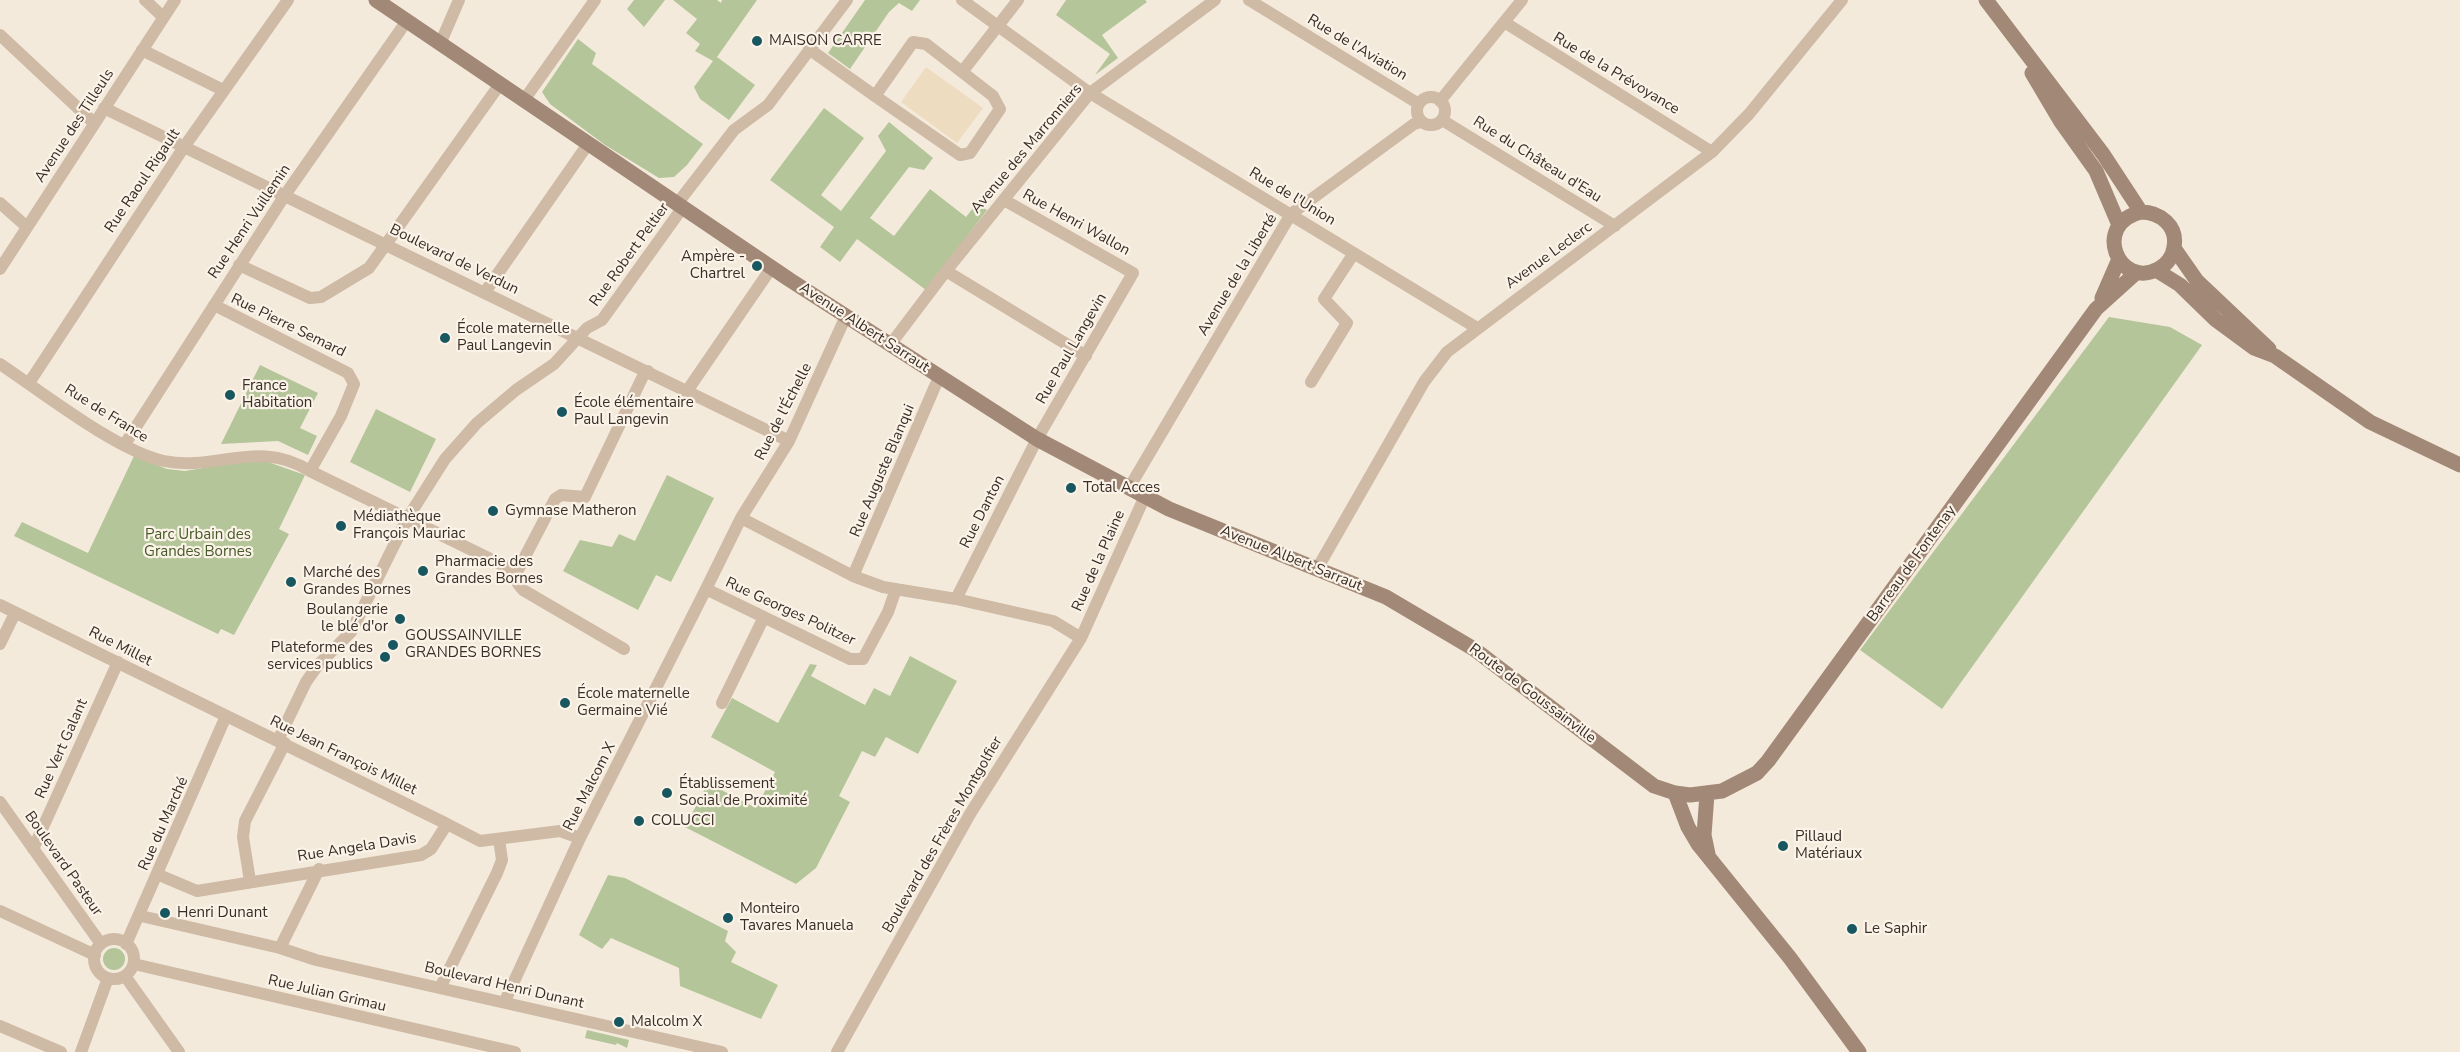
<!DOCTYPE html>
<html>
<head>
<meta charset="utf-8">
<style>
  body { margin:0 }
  canvas { display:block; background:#f4eadb }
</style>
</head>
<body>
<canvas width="2460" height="1052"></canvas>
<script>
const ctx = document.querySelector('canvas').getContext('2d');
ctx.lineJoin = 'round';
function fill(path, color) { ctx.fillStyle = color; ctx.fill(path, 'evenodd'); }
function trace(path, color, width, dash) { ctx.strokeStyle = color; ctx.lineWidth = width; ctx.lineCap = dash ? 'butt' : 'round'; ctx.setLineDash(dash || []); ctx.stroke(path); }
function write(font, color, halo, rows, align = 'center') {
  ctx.font = font + ' "Nunito Sans",sans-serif'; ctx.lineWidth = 4.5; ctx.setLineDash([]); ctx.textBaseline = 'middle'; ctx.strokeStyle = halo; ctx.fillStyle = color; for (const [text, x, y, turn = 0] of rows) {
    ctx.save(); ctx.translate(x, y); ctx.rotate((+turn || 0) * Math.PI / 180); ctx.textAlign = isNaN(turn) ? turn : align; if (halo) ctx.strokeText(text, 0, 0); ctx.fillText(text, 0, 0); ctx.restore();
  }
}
fill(new Path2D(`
  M634,0H665L644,27L627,9Z
  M673,0H717L721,3L722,0H757L717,57L755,85L729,120L700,99L694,87L713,61L695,51L700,44L686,33L697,19Z
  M865,0H920L912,11L899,3L889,12L850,69L828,53Z
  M1066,0H1145L1147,2L1102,35L1118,58L1095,75L1110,54L1056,15Z
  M578,39L596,53L592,64L703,144L687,165L674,177L659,178L605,145L550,104L542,92Z
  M824,108L864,138L821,195L841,211L886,151L878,136L889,122L933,158L924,170L909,167L870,218L894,236L930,189L966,217L977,203L987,210L926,290L857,239L840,262L820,247L834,227L770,180Z
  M2109,317L2170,327L2202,345L1942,709L1860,650Z
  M260,365L318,393L300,428L317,436L308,455L278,441L221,444Z
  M376,409L436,439L410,492L350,462Z
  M134,456L167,469L185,471L239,462H268L305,475L279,529L289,534L234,635L221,629L218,634L14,536L22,522L88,553Z
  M667,475L714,498L671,582L656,575L638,610L563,571L580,540L612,547L619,534L635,541Z
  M910,656L957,681L918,754L886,737L875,757L862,751L839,796L850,802L816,868L796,884L685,827L708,783L756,808L775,772L711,737L732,698L778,723L810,664L817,665L811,676L865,705L874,688L890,696Z
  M608,875L625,878L728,931L725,941L736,952L731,962L778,985L761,1019L680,986L679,968L611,938L602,949L579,935Z
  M103 959a11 11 0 1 1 22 0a11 11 0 1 1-22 0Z
  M587,1030L629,1040L627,1048L617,1043L616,1045L585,1038Z`), '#b4c599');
fill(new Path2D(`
  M926,67L983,108L957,143L901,102Z`), '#eedcc0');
trace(new Path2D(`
  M145,0L163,17
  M962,0L1090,93L1477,328
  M1249,0L1419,104
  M1504,22L1712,152
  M0,35L94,123
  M913,42L926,44L993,96L1000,109L970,153L960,155L875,96Z
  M440,44L459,0
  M809,49L875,96
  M142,50L223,90
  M962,72L1018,0
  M1417 111a14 14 0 1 1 28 0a14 14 0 1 1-28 0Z
  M524,100L595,0
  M1440,101L1522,0
  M104,108L789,441
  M1442,120L1615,226
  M0,203L27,227
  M677,204L734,130L768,105L847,0
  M239,265L310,298L321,297L369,268L500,84
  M0,269L175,0
  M946,271L1086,356
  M485,292L588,144
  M214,305L348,373L354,384L341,416L310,471L517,572
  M846,316L789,441L741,518L706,589L850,659H863L888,612L896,589
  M890,345L946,271L1090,93L1215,0
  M0,364C42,392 117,451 164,461C216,472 258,438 310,471
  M1311,382L1347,323L1324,299L1354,253
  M29,383L184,147L288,0
  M687,391L772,267
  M125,444L285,195L406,22
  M1129,488L1291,214L1414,124L1421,122
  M741,518L853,576L883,587L956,599L1053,621L1081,638
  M1317,569L1424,382L1447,352L1712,152L1749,114L1842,0
  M853,576L939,377
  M956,599L1037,439L1133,273L1004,200
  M0,605L447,824
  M0,644L15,613
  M624,649L523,590L518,584L517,572L555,499L561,495L585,497L643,376L648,371
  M722,703L764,617
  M278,740L306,682L318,665L351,632L407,519L445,459L477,423L516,390L554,364L587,328L602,320L683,207
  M0,802L101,944
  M33,849L118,662
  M159,875L197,891L421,855L431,849L447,824L480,841L560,831L580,838
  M250,881L243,837L245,821L285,743
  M0,911L95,955
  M141,916L280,948L316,960L722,1052
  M94 959a20 20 0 1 1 40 0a20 20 0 1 1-40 0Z
  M126,944L226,716
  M280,948L319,869
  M134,964L515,1052
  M125,976L179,1052
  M441,986L497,873L502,860L499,839
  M505,1001L580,838L706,589
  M0,1026L61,1052
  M81,1052L108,978
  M837,1052L970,814L1081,638L1145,496`), '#cebaa5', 12);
trace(new Path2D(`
  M376,0L790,280L1037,439L1169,509L1386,597L1474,649L1654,786L1675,793L1690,795L1722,791L1757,773L1768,761L2096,309L2137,272
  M1986,0L2103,154L2141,212C2160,212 2178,226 2174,247C2173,256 2167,265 2158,269C2119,290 2091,224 2141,212
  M2032,73L2061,122L2096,171L2119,225
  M2174,248L2197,281L2269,349
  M2156,270L2180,285L2216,320L2254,348L2275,356L2370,422L2460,465
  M2102,298L2119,259
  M1675,793L1688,827L1698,844L1790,958L1859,1052
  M1707,794L1704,835L1708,854`), '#a28876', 15);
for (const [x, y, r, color] of [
  [757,41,6,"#18575f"],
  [757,266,6,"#18575f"],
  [445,338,6,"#18575f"],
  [230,395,6,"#18575f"],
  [562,412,6,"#18575f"],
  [1071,488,6,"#18575f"],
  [493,511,6,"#18575f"],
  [341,526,6,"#18575f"],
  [423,571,6,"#18575f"],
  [291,582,6,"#18575f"],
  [400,619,6,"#18575f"],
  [393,645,6,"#18575f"],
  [385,657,6,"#18575f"],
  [565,703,6,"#18575f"],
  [667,793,6,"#18575f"],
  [639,821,6,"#18575f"],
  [1783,846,6,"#18575f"],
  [165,913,6,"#18575f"],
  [728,918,6,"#18575f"],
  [1852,929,6,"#18575f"],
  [619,1022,6,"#18575f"]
]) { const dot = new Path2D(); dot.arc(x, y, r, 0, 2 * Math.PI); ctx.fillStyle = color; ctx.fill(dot); trace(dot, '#fbf3e8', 2); }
write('15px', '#392e27', '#fbf3e8', [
  ["MAISON CARRE",769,41],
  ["Ampère -",745,257,"right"],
  ["Chartrel",745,274,"right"],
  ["École maternelle",457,329],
  ["Paul Langevin",457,346],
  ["France",242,386],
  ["Habitation",242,403],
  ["École élémentaire",574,403],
  ["Paul Langevin",574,420],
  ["Total Acces",1083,488],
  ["Gymnase Matheron",505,511],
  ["Médiathèque",353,517],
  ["François Mauriac",353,534],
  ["Pharmacie des",435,562],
  ["Grandes Bornes",435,579],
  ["Marché des",303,573],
  ["Grandes Bornes",303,590],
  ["Boulangerie",388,610,"right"],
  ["le blé d'or",388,627,"right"],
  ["GOUSSAINVILLE",405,636],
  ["GRANDES BORNES",405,653],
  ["Plateforme des",373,648,"right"],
  ["services publics",373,665,"right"],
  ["École maternelle",577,694],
  ["Germaine Vié",577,711],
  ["Établissement",679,784],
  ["Social de Proximité",679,801],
  ["COLUCCI",651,821],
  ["Pillaud",1795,837],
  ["Matériaux",1795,854],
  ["Monteiro",740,909],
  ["Tavares Manuela",740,926],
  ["Henri Dunant",177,913],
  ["Le Saphir",1864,929],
  ["Malcolm X",631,1022]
], 'left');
write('15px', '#392e27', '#fbf3e8', [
  ["Rue de l'Aviation",1357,48,31],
  ["Rue de la Prévoyance",1616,74,31],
  ["Avenue des Tilleuls",75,126,-57],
  ["Avenue des Marronniers",1027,149,-50],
  ["Rue du Château d'Eau",1537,160,32],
  ["Rue Raoul Rigault",143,181,-56],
  ["Rue de l'Union",1292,197,31],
  ["Rue Henri Vuillemin",250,222,-56],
  ["Rue Henri Wallon",1076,223,29],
  ["Rue Robert Peltier",630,255,-54],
  ["Avenue Leclerc",1549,256,-36],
  ["Boulevard de Verdun",454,260,26],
  ["Avenue de la Liberté",1238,275,-59],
  ["Rue Pierre Semard",288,326,26],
  ["Avenue Albert Sarraut",864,328,33],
  ["Rue Paul Langevin",1072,349,-60],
  ["Rue de l'Échelle",784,412,-63],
  ["Rue de France",106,414,32],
  ["Rue Auguste Blanqui",883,471,-67],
  ["Rue Danton",983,512,-63],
  ["Avenue Albert Sarraut",1291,559,22],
  ["Rue de la Plaine",1099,561,-66],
  ["Barreau de Fontenay",1912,564,-54],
  ["Rue Georges Politzer",790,612,25],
  ["Rue Millet",120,647,27],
  ["Route de Goussainville",1532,694,37],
  ["Rue Vert Galant",62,749,-66],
  ["Rue Jean François Millet",343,756,26],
  ["Rue Malcom X",590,787,-63],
  ["Rue du Marché",164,824,-66],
  ["Boulevard des Frères Montgolfier",943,835,-60],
  ["Rue Angela Davis",357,848,-9],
  ["Boulevard Pasteur",63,864,55],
  ["Boulevard Henri Dunant",504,986,13],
  ["Rue Julian Grimau",327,994,13]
]);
write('15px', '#455a28', '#fbf3e8', [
  ["Parc Urbain des",198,535],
  ["Grandes Bornes",198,552]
]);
</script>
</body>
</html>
